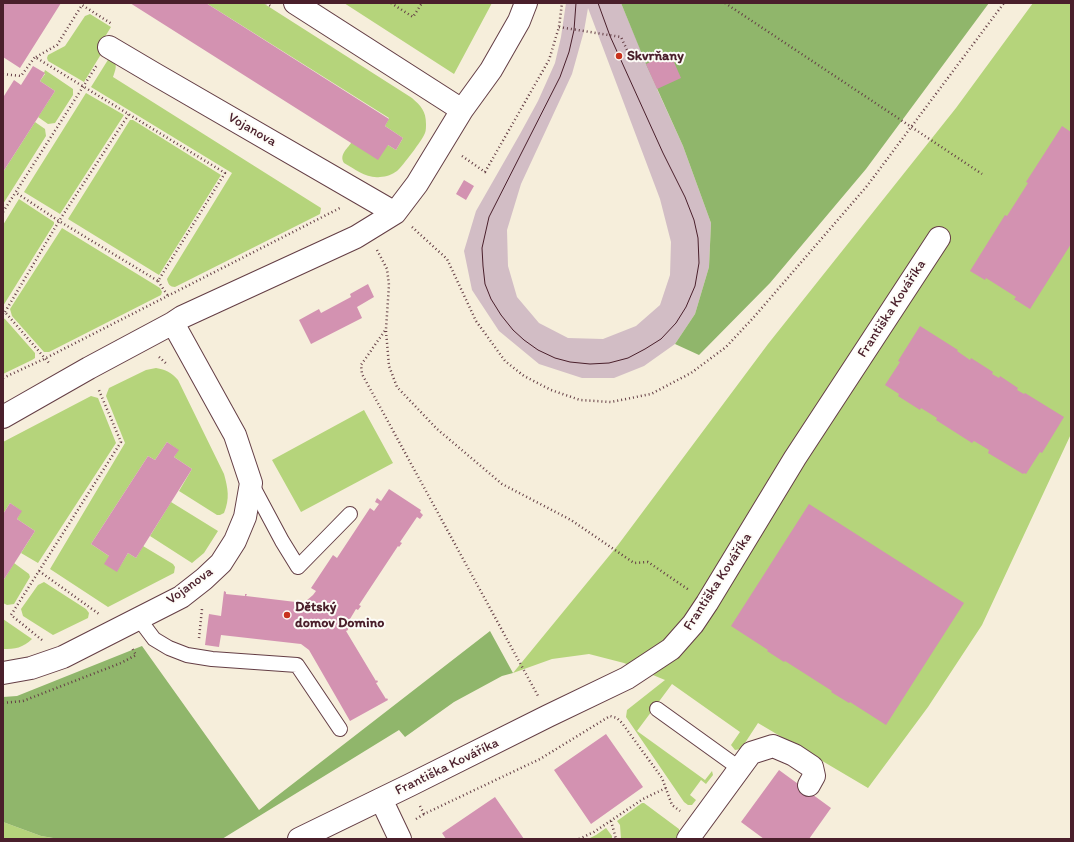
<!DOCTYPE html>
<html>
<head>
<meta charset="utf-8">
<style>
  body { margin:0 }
  #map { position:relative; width:1074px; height:842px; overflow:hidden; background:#f6eedb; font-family:Itim,sans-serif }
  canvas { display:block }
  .frame { position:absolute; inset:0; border:4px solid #4a1f2b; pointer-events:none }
</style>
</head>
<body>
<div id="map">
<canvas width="1074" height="842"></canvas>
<div class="frame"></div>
</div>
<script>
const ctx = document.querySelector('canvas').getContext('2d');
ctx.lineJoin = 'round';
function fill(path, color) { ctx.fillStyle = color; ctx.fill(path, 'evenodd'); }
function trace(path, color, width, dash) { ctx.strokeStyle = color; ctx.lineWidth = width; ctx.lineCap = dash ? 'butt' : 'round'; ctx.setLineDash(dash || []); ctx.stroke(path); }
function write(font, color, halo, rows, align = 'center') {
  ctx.font = font + ' Itim,sans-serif'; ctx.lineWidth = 4; ctx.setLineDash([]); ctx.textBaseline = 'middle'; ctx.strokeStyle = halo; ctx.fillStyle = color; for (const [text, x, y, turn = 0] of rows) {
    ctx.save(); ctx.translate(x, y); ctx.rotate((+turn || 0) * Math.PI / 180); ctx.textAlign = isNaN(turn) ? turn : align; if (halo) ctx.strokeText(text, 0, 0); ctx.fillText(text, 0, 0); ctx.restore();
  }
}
fill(new Path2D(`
  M566,3H621L657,89L683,146L711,223L709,267L695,314L675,344L644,366L614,378H582L539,364L499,331L472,290L464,251L476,211L520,134L538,101L555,63L561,37ZM588,8L660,199L671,242L670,275L660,305L636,326L603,339L568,338L539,323L517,297L508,266L507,230L521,184L572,74L584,31Z`), '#d2bdc5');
fill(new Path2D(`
  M206,3H263L412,98C421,106 426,111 426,124C426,126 426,131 425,133C423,139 402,167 397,171C393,174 386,177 380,177C367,179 355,169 344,163C339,155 347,149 351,143L388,145L396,150L403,138L385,126L389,118Z
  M344,3H492L454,74Z
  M1033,3H1071V434L982,625L928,707L868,788L758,723L741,749L735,750L731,745L740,732L672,684L637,731L705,780L712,771L713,775L706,784L701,780L690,795L696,800L692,805H688L684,802L626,717L627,710L665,680L624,663L589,654L552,659L513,673L618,545L768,344L956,108Z
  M90,14L111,27L98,48L103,51L84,82L48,61L47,58L48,55L65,46L85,16Z
  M111,55C117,65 117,66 113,77L321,208L320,214L175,287C170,287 168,284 167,279L232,173L91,87Z
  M45,70L73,89V95L55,123L48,124L38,117L55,91L40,81L45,74L44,73Z
  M86,93L124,115L60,214L24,192Z
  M130,120H133L221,175L159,275L68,219Z
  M35,122L45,129L46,136L3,204V172Z
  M19,199L54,222V224L3,306V225Z
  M62,228L160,288L162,292L161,295L49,352H44L12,316L10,309Z
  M3,318L5,319L35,353V358L32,360L3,374Z
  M156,368C166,370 171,372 178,380L224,474C228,489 230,498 224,513L220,515H217L179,491L192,469L174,457L178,450L167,442L155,460L148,456L91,544L109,556L117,571L128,553L136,558L143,546L173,564L175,567L174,573L108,607L50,569L125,443L106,396L107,393L109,388L146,370Z
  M91,396L98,398L116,443L38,563L21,553L35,531L17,519L21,511L10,503L3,514V442Z
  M364,410L393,463L301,512L272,460Z
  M171,502L218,531L204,553L192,563L150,536Z
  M14,563L29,574L30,577L14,604L7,605L3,603V581Z
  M44,582L86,609L89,613L88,618L53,635L23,616L21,609L38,585Z
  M3,619L32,639C23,648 15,649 3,649Z
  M642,803H644L679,829L680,833L675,839H621L620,825L617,821Z
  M3,822L41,836L59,839H3Z
  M606,828L612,836V839H588L596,835Z`), '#b5d47b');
fill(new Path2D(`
  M621,3H989L866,169L770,283L699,355L675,344L695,314L709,267L711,223L683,146L646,64Z
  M490,631L513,673L502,676L454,702L405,737L399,730L222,839H59L41,836L3,822V697L17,696L142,646L259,810Z`), '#90b66b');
fill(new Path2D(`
  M3,3H61L20,68L3,57Z
  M130,3H206L389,119L385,126L403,138L396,150L388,145L378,160Z
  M670,53L681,78L657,89L646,64Z
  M33,66L45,73L40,81L55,91L3,172V96H4L14,80L21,85Z
  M1062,126L1071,132V244L1030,309L1014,299L1016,297L986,278L985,280L970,271L1005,215L1007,216L1028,183L1026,182Z
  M464,180L474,186L466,200L456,194Z
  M368,284L374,297L357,307L362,318L311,344L299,320L319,309L321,313L351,297L350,294Z
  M920,326L958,350L957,351L970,360L971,358L993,372L992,374L999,378L1000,376L1018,388L1017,390L1024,394L1025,393L1064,417L1042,453L1040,452L1026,474L1024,473L1023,474L988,453L989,450L974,441L972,443L936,420L937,418L921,408L920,410L898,396L899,394L885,385L900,362L898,361Z
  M167,442L179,450L174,457L192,469L136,558L128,553L117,572L104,564L109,556L91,544L148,456L155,460Z
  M389,489L421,510L420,512L423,515L420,519L417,517L400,542L402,543L399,547L398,546L359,605L361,606L358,610L356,609L350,619L348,629V630L346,631L376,681L377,680L378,682L376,683L386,699L387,698L388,700L350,721L309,650L301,644L221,635L219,647L205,645L209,614L221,616L224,591L226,592V594L245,596V594H247L246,596L304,603V601H306L313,595L316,591L311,588L333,555L337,558L370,508L374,511L379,504L375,502L377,498L381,501Z
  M10,503L22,511L17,519L35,531L3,581V514Z
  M809,504L964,603L886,725L850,702L849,703L831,692L832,691L785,661L784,662L767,651L768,650L731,626Z
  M606,734L643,787L591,824L554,770Z
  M779,770L831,808L809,839H764L741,822Z
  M495,797L524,839H446L442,833Z`), '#d392b1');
const service = new Path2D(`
  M251,483L282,541L298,567L350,514
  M139,619L154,639L169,648L187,655L212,659L297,665L340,729
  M657,709L739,768`);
const minor = new Path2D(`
  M295,3L462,110
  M109,47L153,73L395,213
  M3,417L89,368L173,323L182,317L356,237L395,213L417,184L462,110L491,70L519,21L526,3
  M3,673L31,668L63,657L181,597L204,579L221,563L235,541L245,517L251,483L235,435L173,323
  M381,799L400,839
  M299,839L410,785L548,716L627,678L671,649L693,624L707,603L795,458L939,238
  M688,839L751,753L773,746L794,755L812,767L814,776L809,785`);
trace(service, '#643e45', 16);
trace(minor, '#643e45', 24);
trace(new Path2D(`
  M266,3L272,7
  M391,3L413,17L422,3
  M725,3L982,174
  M559,27L621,37L627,50
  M36,57L57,45L82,5L112,24
  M3,74L21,76L35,57L225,173L158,281L59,221L15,192
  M462,156L485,172L549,60L559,27L562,3
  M3,212L97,65
  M412,227L447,259L476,321L505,361L524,376L551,390L580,400L611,402L651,394L691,373L726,347L754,317L867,186L1004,3
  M377,250L387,269L389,285L386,329L361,365L362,374L538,696
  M158,281L168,296
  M5,312L59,221L129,114
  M3,313L5,312L49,363
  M386,331L389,366L397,387L437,429L502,484L571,520L634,563L648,562L689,590
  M159,357L168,365
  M3,378L44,359L340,208
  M39,571L99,614
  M199,638L202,609
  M42,640L11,615L121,442L98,388
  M3,703L23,701L121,663L136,655L132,648
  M420,806L424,814L540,759L610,716L617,718L622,723L662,778L672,805L680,811
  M416,819L424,814
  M611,821L616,839
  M579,839L594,832L643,799L666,788`), '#643e45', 2.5, [1, 3]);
trace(service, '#fff', 14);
trace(minor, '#fff', 22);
trace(new Path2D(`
  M576,3L574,30L569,52L560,77L489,217L482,248L483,266L485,284L491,299L501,315L513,330L524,340L538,350L555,358L570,362L590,364L609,363L628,358L645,349L661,339L676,323L686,307L695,286L699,263L698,238L694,220L685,197L663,153L610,36L598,3`), '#4a1f2b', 1);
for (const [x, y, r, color] of [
  [619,56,4,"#c8321e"],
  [287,615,4,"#c8321e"]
]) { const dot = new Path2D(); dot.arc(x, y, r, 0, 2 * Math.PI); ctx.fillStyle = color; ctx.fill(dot); trace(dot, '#fdfcf7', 1.5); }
write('bold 14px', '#4a1f2b', '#fdfcf7', [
  ["Skvrňany",627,56],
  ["Dětský",295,607],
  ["domov Domino",295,623]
], 'left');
write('14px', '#4a1f2b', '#fdfcf7', [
  ["Vojanova",252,130,30],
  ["Františka Kováříka",892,309,-57],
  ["Františka Kováříka",718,582,-57],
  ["Vojanova",190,586,-36],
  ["Františka Kováříka",447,767,-26]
]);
</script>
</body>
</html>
